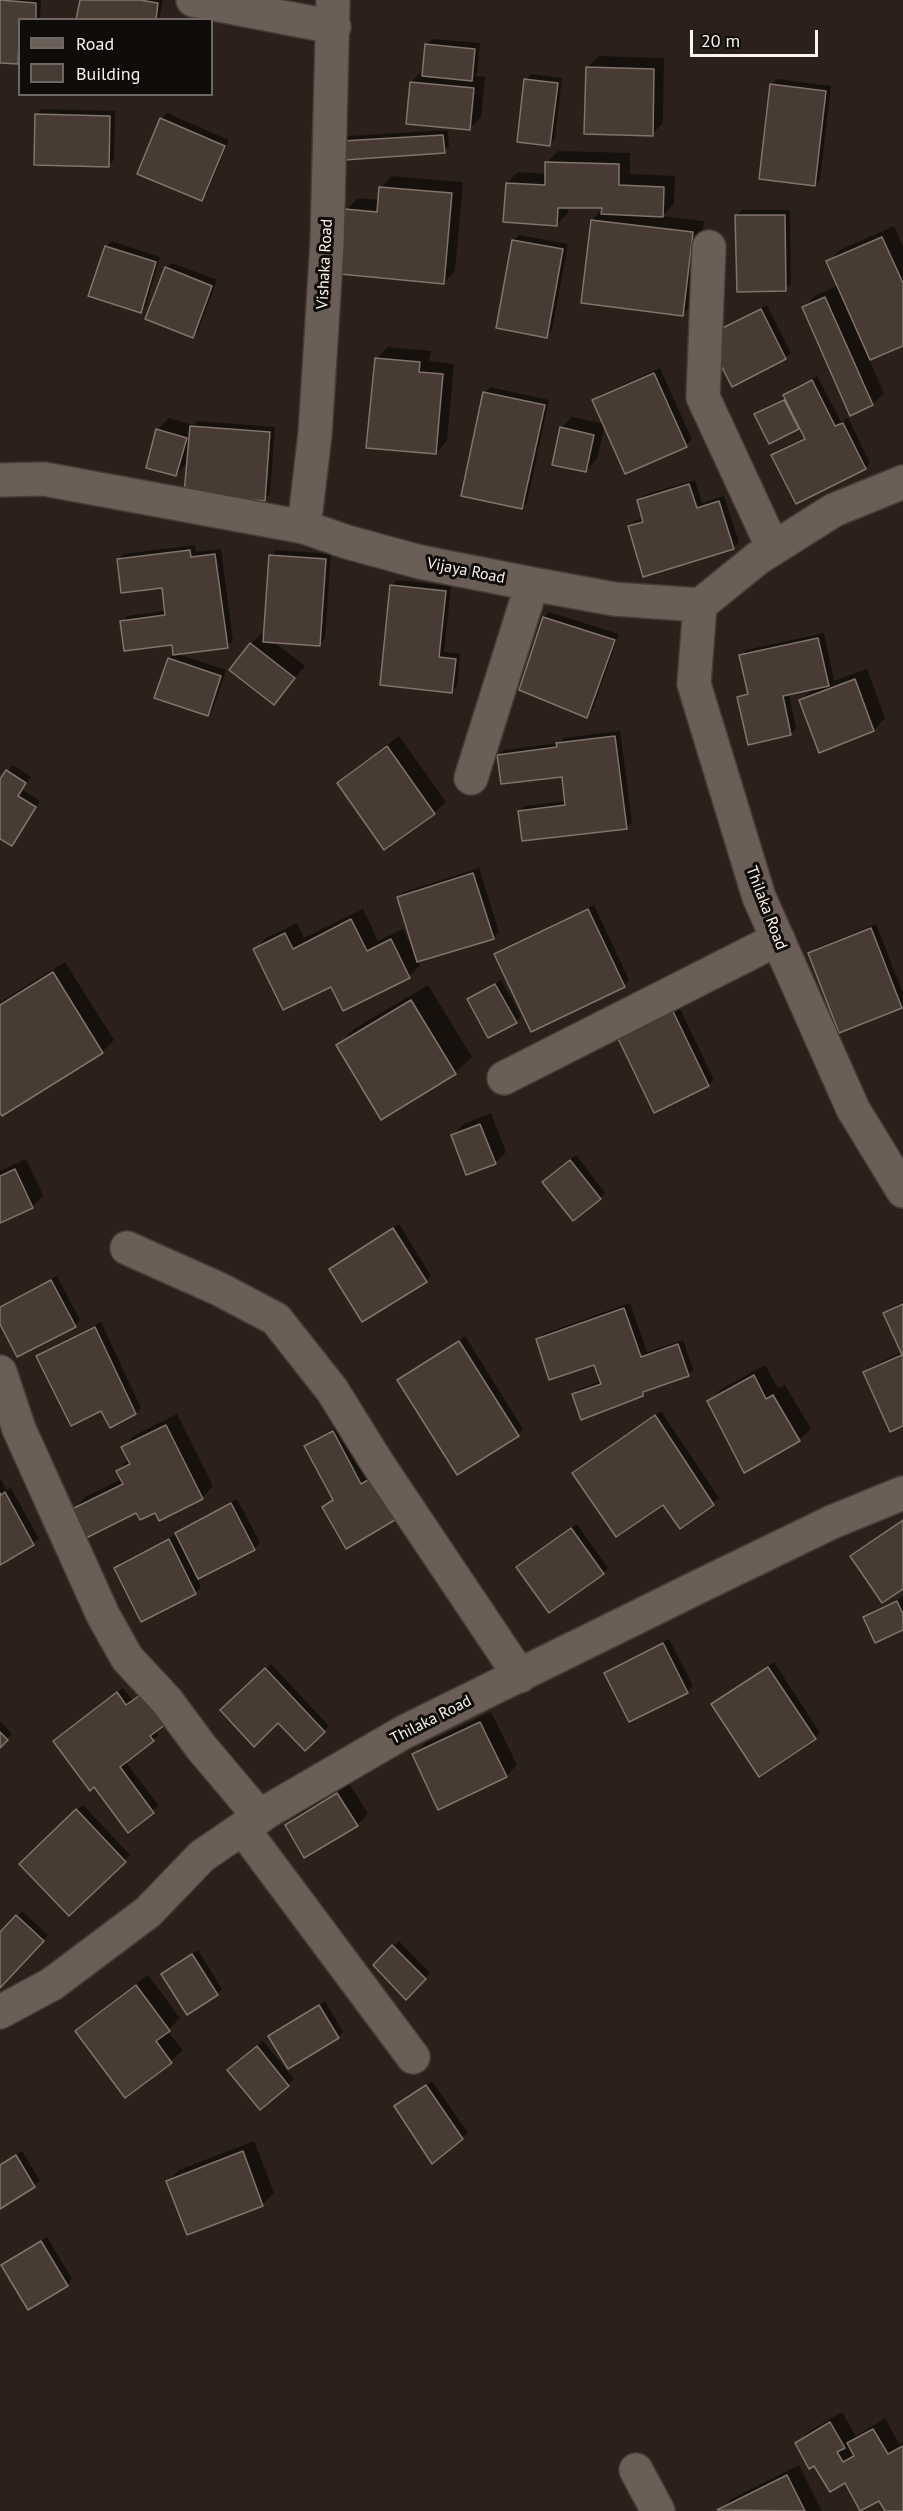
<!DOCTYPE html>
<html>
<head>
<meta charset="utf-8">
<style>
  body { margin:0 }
  #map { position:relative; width:903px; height:2511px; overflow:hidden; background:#2b211a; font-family:"PT Sans",sans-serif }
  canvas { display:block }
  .legend { position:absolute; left:18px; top:18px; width:195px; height:78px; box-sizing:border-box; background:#100c09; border:2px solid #6e6865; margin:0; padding:8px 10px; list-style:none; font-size:18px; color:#faf3ee }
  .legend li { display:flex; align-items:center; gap:12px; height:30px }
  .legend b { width:30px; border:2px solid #6e6865 }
  .scale { position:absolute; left:690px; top:30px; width:128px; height:27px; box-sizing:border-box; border:3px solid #faf3ee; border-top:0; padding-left:8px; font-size:18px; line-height:21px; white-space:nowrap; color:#faf3ee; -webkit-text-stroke:4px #100c09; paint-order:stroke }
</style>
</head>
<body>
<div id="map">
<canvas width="903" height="2511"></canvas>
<ul class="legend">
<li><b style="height:8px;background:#6a5e56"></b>Road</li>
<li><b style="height:16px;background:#473b34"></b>Building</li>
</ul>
<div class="scale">20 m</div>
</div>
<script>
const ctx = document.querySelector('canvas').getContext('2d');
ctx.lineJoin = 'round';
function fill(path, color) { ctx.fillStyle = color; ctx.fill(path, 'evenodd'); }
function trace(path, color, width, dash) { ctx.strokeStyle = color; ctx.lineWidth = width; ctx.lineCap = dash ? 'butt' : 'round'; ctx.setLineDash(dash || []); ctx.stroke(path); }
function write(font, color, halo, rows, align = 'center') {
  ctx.font = font + ' "PT Sans",sans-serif'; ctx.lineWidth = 6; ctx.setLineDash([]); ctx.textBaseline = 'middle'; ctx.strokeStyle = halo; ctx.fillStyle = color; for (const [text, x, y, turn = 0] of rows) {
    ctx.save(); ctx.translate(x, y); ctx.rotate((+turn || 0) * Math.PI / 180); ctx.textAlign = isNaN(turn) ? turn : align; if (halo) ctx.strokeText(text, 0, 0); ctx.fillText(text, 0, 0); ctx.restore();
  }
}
fill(new Path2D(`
  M0,0H41L40,20H20L18,63L0,62Z
  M81,0H163L159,20H78Z
  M432,39L480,43L477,73L475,76L485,77L481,117L470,128L411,82L422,71L426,45Z
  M599,56L664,58L663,123L652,134L587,68Z
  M531,74L562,78L555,139L550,144L526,80Z
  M777,79L831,86L820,179L815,185L771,85Z
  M42,109L115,111L114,160L108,165L36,114Z
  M167,113L229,140L207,194L201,199L161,119Z
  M448,130L449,146L444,151L344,142L349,136Z
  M558,151L630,153V174L675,176L674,204L662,216L704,221L694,303L683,314L592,221L603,207L568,206V213L557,224L507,183L518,172L547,174L546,163Z
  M392,176L463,182L455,271L444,282L347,209L358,198L379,200L380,188Z
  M742,210H790L791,284L786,289L736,216Z
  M894,226L903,247V344L869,359L884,393L873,404L851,414L804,307L815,296L839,285L828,262L840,250Z
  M519,235L568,244L552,330L546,336L513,241Z
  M111,241L160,257L146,306L140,311L106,247Z
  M172,263L217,280L198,331L192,336L166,268Z
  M767,305L791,353L785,358L714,331Z
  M388,347L431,351L429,361L454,364L447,441L436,453L376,359Z
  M660,368L692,440L686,445L594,401L600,395Z
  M817,376L841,422L848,418L870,463L865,468L773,456L778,450L806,437L800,426L798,428L756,415L762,409L786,397L785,395L791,389Z
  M490,387L549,400L527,502L522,508L485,393Z
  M572,417L605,424L597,459L586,471L561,428Z
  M169,418L193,425L197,421L275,427L270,494L264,499L188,462L176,475L157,430Z
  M695,480L702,503L724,496L739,542L733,548L629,527L635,521L644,518L639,501L644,495Z
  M195,545L196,552L221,549L233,641L227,646L173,643L122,622L127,616L166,611L163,587L118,559L124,554Z
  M276,550L331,554L325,639L319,644L273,641L305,666L274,703L251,644L262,633L265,635L271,556Z
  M397,580L451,586L444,652L460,654L457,686L452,691L391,586Z
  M549,612L619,634L592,711L587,717L544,618Z
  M824,633L834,681L867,669L885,718L874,730L820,751L801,700L813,688L789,694L796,728L791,734L749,743L739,697L749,691L741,656L746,650Z
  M175,653L226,670L213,709L207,715L169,659Z
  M620,731L632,822L626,828L520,812L525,806L566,801L563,775L498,755L504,750L559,743L564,738Z
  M399,736L446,802L434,813L384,848L339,783L350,772Z
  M13,765L31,777L23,790L40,801L12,844L0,837V782Z
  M479,868L499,932L493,938L418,961L420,965L409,977L331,985L255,950L266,938L297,923L304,938L363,909L378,941L403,929L414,952L415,951L398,897L404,892Z
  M594,905L629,980L624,986L496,955L501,949Z
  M876,924L903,993V1005L901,1007L810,953L816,948Z
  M65,962L114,1040L102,1052L3,1114L0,1110V1002Z
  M501,980L521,1016L516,1022L469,1000Z
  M428,985L472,1057L455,1073L382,1118L338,1045L354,1029Z
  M673,994L714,1080L708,1085L654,1111Z
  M491,1113L506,1152L495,1163L453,1135L464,1124Z
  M576,1155L605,1193L600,1198L549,1176Z
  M26,1159L43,1195L32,1207L0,1222V1171Z
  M399,1224L431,1276L426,1281L331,1269Z
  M57,1276L80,1320L75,1326L0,1320V1306Z
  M903,1302V1425L865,1372L870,1367L902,1352L885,1313L890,1308Z
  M630,1303L647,1352L683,1340L693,1369L688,1375L648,1389L643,1394H573L579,1389L601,1381L595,1363L537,1339L543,1334Z
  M101,1322L141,1408L136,1413L102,1409L38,1356L44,1351Z
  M465,1336L523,1429L518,1435L399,1380Z
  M765,1365L778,1388L785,1385L811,1429L799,1440L709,1402L720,1390Z
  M661,1411L719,1498L681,1527L664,1502L574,1473Z
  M177,1414L213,1486L202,1498L156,1511L74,1509L85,1497L122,1479L118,1471L129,1459L123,1447L135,1435Z
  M339,1426L367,1479L377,1473L400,1513L347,1547L323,1507L333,1499L306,1446L311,1441Z
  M0,1478L7,1490L11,1488L39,1539L0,1563Z
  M237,1499L260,1543L254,1549L197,1578L201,1587L195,1593L142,1620L116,1568L121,1562L177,1534L182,1528Z
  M577,1524L608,1568L603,1573L523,1562Z
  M903,1597V1628L865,1618L870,1612Z
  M669,1639L693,1686L687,1692L606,1674L611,1668Z
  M774,1662L820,1733L815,1738L713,1705Z
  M271,1664L329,1726L305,1749L278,1721L222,1710Z
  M123,1688L159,1735L125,1761L159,1806L128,1831L60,1736Z
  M491,1712L517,1765L506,1776L414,1755L425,1743Z
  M0,1721L12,1734L0,1746Z
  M349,1783L368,1814L357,1825H286L298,1814Z
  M83,1805L130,1855L69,1914L21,1864Z
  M22,1911L48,1935L0,1986V1934Z
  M399,1941L430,1973L406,1998L375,1965Z
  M198,1950L222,1989L217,1994L162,1974Z
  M148,1975L180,2018L167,2031L183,2050L171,2061L125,2096L77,2031L88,2020Z
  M325,2001L343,2032L338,2037L270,2036Z
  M263,2041L294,2079L288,2085L235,2064Z
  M432,2081L468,2133L462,2138L396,2106Z
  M254,2141L274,2193L262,2205L168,2181L179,2170Z
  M22,2151L40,2181L0,2207V2164Z
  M47,2237L72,2279L67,2285L3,2265Z
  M842,2412L856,2436L885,2418L899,2444L903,2442V2511H887L880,2499L815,2464L796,2443L808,2432Z
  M799,2465L822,2511H720L731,2499Z`), '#0007');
const building = new Path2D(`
  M0,0L36,3V20H20L18,64L0,63Z
  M80,0H140L158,3L156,20H76Z
  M425,44L475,49L472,81L422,76Z
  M586,67L654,69L653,136L584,134Z
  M524,79L558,83L550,146L517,142Z
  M410,82L474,88L470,130L406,124Z
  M770,84L826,91L815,186L759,179Z
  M35,114L110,116L109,167L34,165Z
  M160,118L225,146L202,201L137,174Z
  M443,135L445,153L344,160L342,141Z
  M545,162L619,164V185L664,187L663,217L601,214L602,208H558L557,226L503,222L506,183L545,185Z
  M379,187L452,193L444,284L340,274L345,209L377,212Z
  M735,215H785L786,291L737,292Z
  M591,220L693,232L683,316L581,303Z
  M882,237L903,283V346L870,360L826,261Z
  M512,240L563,249L547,338L496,328Z
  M105,246L156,262L141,313L88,296Z
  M165,267L212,286L193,338L145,319Z
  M825,297L873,405L850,416L802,307Z
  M761,309L786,359L732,387L706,336Z
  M375,358L420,362L419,372L443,374L436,454L366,448Z
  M654,373L687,447L625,474L592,400Z
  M812,380L835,426L843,423L866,469L796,504L771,455L805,439L783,395Z
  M483,392L545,405L522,509L461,496Z
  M784,400L799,429L769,444L754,414Z
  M190,426L270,432L265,501L184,494Z
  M560,427L594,435L586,472L552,465Z
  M156,429L187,438L176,476L146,468Z
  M689,484L697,508L719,501L734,549L643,577L628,526L643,522L637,500Z
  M190,550L191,557L215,554L228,648L173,655L172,645L124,651L120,621L165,615L162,588L121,593L117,559Z
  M269,555L326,559L320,646L263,642Z
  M390,585L446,591L439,657L456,659L452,693L380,685Z
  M543,617L615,640L587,718L519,690Z
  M818,638L829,686L783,696L791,735L748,745L737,697L748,694L739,655Z
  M250,643L295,678L274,705L229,670Z
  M168,658L221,676L208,716L154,698Z
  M855,679L874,731L819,753L799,700Z
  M615,736L627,829L522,841L518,811L565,805L562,777L501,784L497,755L557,747L556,743Z
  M387,746L435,814L384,850L337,783Z
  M6,770L26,783L18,796L36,807L12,846L0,839V779Z
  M473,873L494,939L417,962L397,897Z
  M588,909L625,987L531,1032L494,954Z
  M351,919L367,951L391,939L410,978L343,1011L331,987L283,1010L253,949L285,933L293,949Z
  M871,928L902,1008L839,1033L808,953Z
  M53,972L103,1053L2,1116L0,1113V1005Z
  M495,984L517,1023L488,1038L467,999Z
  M667,999L709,1086L654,1113L612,1026Z
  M411,1000L456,1074L381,1120L336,1045Z
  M480,1124L496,1164L466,1175L451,1135Z
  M570,1160L601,1199L573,1221L542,1182Z
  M15,1169L33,1208L0,1223V1176Z
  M393,1228L427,1282L362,1322L329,1269Z
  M51,1280L76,1327L17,1357L0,1324V1307Z
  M903,1304V1426L890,1432L863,1372L902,1355L883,1313Z
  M624,1308L641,1357L678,1344L689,1376L643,1392V1396L581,1420L572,1394L601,1384L594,1365L549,1380L536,1339Z
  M95,1327L136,1414L110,1428L101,1411L71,1426L36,1356Z
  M459,1341L519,1436L457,1475L397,1380Z
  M754,1375L766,1399L773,1395L800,1441L744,1473L707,1401Z
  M655,1415L714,1505L680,1529L663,1505L616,1537L572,1473Z
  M166,1425L203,1499L159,1521L155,1513L140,1520L136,1513L86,1538L72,1509L123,1484L116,1471L130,1464L121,1447Z
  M333,1431L361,1484L371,1478L395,1520L346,1549L322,1507L333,1500L304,1446Z
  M5,1492L34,1545L0,1565V1493L1,1495Z
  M231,1503L255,1550L198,1579L175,1533Z
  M903,1520V1589L882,1603L850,1556Z
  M571,1528L604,1574L549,1613L516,1567Z
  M169,1539L196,1594L141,1622L114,1568Z
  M897,1601L903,1614V1630L875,1643L863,1617Z
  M663,1643L688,1693L629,1722L604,1673Z
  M768,1667L816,1739L759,1777L711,1704Z
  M265,1668L325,1732L305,1751L278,1723L254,1747L220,1710Z
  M150,1688L173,1719L150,1736L154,1741L120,1767L154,1813L128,1833L94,1787L90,1791L53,1741L117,1692L126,1705Z
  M480,1722L507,1777L438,1810L412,1754Z
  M0,1732L8,1740L0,1748Z
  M337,1793L358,1826L304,1858L285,1825Z
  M76,1809L126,1862L69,1916L19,1864Z
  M16,1915L44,1941L0,1988V1932Z
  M392,1945L426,1979L406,2000L373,1965Z
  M192,1954L218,1995L187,2015L161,1974Z
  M136,1985L170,2031L156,2041L172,2063L125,2098L75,2031Z
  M319,2005L339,2038L288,2069L268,2036Z
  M257,2046L289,2086L260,2110L227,2070Z
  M426,2085L463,2139L432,2164L394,2106Z
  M243,2151L263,2206L187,2235L166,2181Z
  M16,2155L35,2187L0,2209V2165Z
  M41,2241L68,2286L28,2310L1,2265Z
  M830,2422L845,2448L837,2452L843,2462L854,2456L847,2443L873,2429L888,2454L903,2446V2511H885L879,2501L860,2511L845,2483L830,2492L814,2466L809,2469L795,2443Z
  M787,2475L805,2511L717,2510Z`);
fill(building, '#473b34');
trace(building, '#80746b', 1.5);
const minor = new Path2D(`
  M193,0L334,27
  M709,247L703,397L773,548
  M0,480L44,479L304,527L347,542L420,562L532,584L614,599L700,605L758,558L834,510L903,482
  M304,527L315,434L327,244L333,0
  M700,605L694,684L759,897L853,1109L903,1191
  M471,778L532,584
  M504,1078L778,939
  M127,1248L219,1289L276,1319L332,1390L378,1464L520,1676
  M0,1372L19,1429L103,1615L127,1658L167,1701L201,1747L260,1817
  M243,1829L413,2057
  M0,2012L52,1984L148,1912L202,1856L268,1811L404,1732L700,1586L832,1522L903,1493
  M636,2470L658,2511`);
trace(minor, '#463d38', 36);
trace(minor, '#6a5e56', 33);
write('16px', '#faf3ee', '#100c09', [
  ["Vishaka Road",325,264,-87],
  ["Vijaya Road",466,571,11],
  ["Thilaka Road",766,908,69],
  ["Thilaka Road",431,1720,-27]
]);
</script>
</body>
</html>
